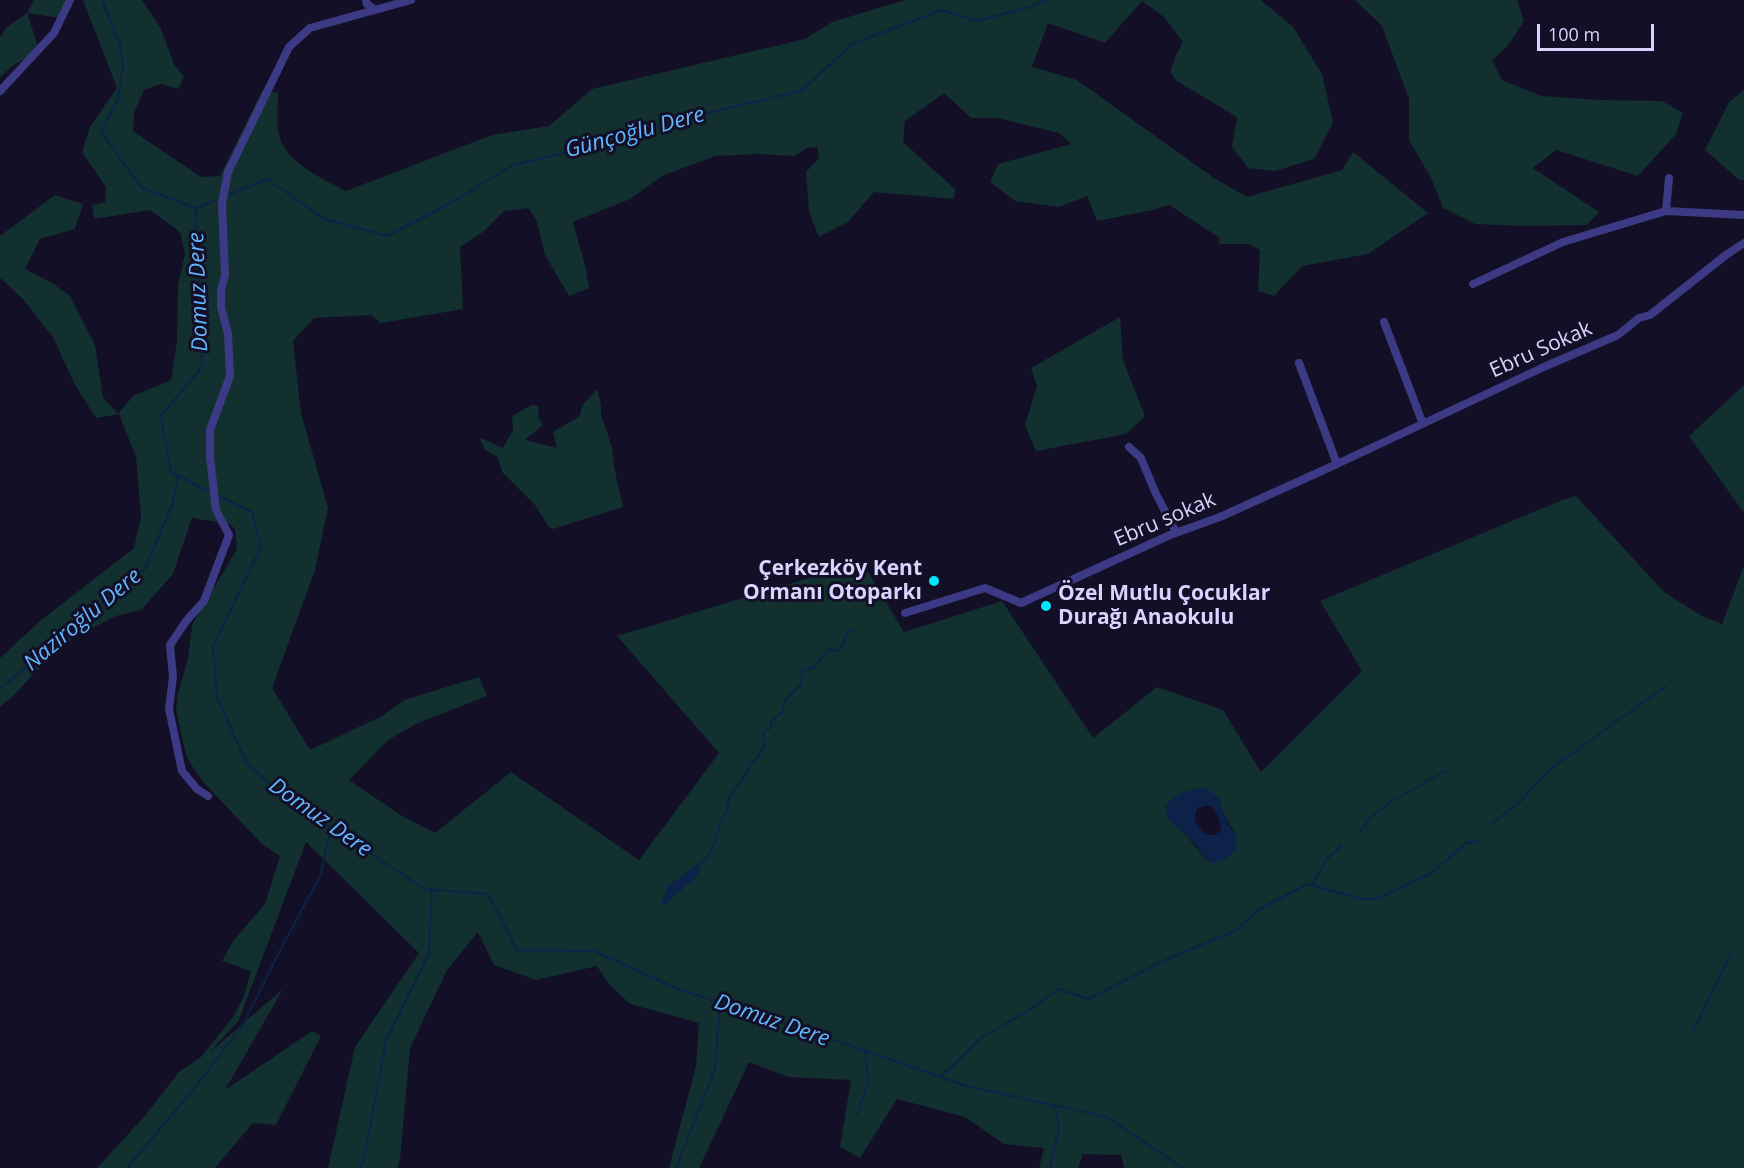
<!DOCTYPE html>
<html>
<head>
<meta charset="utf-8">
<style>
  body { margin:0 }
  #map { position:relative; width:1744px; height:1168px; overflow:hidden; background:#130f26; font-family:"Open Sans",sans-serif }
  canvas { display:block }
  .scale { position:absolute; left:1537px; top:24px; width:117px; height:27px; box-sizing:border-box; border:3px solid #d9d4ff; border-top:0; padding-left:8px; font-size:18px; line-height:21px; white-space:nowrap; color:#d9d4ff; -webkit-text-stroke:4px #130f26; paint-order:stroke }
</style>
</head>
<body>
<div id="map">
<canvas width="1744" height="1168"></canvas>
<div class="scale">100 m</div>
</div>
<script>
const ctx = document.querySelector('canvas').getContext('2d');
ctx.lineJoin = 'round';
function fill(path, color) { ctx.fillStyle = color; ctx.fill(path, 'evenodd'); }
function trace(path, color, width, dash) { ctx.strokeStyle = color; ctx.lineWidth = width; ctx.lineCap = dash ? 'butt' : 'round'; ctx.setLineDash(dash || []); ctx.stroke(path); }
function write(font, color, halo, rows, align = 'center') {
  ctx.font = font + ' "Open Sans",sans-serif'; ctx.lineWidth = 6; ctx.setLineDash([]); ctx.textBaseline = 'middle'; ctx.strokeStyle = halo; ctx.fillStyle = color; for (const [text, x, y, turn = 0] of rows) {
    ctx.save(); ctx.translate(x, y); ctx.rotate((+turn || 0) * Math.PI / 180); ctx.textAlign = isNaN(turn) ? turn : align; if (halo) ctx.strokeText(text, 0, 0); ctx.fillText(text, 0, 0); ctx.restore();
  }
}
fill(new Path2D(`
  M34,0H70L61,18L27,13L40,52L15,64L0,77V37L7,27L27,13Z
  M83,0H142L160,27L174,64L184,77L178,89L161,84L144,90L134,112L133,131L201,177L220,176L263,89L278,93C278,105 276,124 279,135C285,162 324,180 346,191L492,135L549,126L592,89L805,39L832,22L905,0H1261L1293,27L1322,74L1333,122L1314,159L1275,171L1248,168L1232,147L1237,117L1177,81L1170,72L1175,57L1183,42L1164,17L1142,1L1105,43L1048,23L1032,67L1077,80L1214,178L1247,197L1342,170L1353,152L1428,213L1368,254L1302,266L1274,296L1258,291L1260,250L1249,244H1219L1220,238L1169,205L1153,210L1097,221L1087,196L1059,207L1015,201L990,182L998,164L1071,144L1059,133L998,118H971L944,93L905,121L903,142L955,189L954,199L874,192L848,222L819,237L809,212L806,172L819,158L817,147L807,148L794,156L758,154L715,156L662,176L630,199L573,222L586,269L589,288L569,296L545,255L536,219L528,208L504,211L483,232L460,247L463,309L381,323L371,315L314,318L293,341L301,413L328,508L315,570L272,688L310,750L382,716L404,700L479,677L487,696L418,723L388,740L349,780L402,816L435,833L511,772L639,860L719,753L617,636L862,562L904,632L1002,601L1093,738L1157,687L1223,710L1261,772L1362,671L1320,601L1562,500L1576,496L1664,592L1702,616L1722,624L1744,566V1168H1124L1121,1155L1083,1154L1078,1168H1039L1044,1148L1004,1144L965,1117L897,1099L860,1158L840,1147L851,1080L789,1077L749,1062L699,1168H669L696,1066L699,1023L630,1004L608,983L597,966L536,980L494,965L478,932L447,970L410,1048L400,1160L397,1168H328L355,1047L419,953L306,842L239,1020L209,1053L283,989L225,1090L312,1031L321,1036L276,1125L253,1123L215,1168H97L143,1118L179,1072L201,1057L233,1017L243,998L251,972L240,967L222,961L234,940L265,904L280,856L262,844L204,783L188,760L183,743L176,710L178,694L188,658L192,625L237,549L235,529L230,524L192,518L173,574L141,610L116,616L73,638L47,660L11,698L0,707V658L40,621L134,548L141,516L136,457L119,414L96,418L75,385L53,337L22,298L0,278V236L55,195L83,204L75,229L40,239L25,269L52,283L70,296L95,345L103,397L118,414L133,396L171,380L177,341L178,285L185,254L180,232L150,210L94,219L92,205L105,202L106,187L82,152L90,127L117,88ZM1203,788L1226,818L1236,835V846L1234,851L1206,860L1187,836Z
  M1355,0H1517L1524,21L1509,44L1492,61L1502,80L1541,96L1601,100L1662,101L1683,113L1676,134L1638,176L1556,150L1533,168L1599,212L1587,225L1523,226L1475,224L1443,208L1431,178L1409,140V99L1382,26Z
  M1744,90V180H1739L1705,150L1729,102Z
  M1120,317L1123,360L1145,416L1126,434L1036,451L1025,425L1037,386L1031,368Z
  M1744,385V513L1689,436Z
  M597,389L601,404V414L612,447L614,467L623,507L553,529L548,526L535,505L502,472L498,457L485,450L479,437L503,448L513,430L512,416L532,405L539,406L538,416L543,425L525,440L557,448L553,432L580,416L582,406Z`), '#12302f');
fill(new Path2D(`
  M1203,788C1227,798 1218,805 1228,824C1230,828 1235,832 1236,836C1240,852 1224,862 1211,863C1203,857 1200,851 1195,844C1183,829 1168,827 1165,806C1175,794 1187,790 1203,788ZM1209,805C1218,812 1220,819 1221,831L1214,835H1206C1197,825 1192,821 1197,808Z
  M702,861L697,876L666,904L661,903L668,886Z`), '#0c2248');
trace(new Path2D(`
  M102,0L120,44L123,66L118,99L101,132L142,188L196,208L202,367L161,416L171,472L212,493
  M229,195L267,179L324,219L387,236L442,208L513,165L605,143L669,122L801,91L852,44L942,10L977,21L1030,7L1047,0
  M196,208L214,201
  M217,495L252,512L261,547L213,646L217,697L246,762L280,794L425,889L488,894L517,950L594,951L678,989L840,1042L966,1086L1107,1117L1183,1168
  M0,689L86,616L145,569L173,503L178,476
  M1491,824L1520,802L1550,769L1666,686
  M1360,832L1371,817L1389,803L1445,771
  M701,862L706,859L713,847L719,829V823L727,812L728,801L731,795L747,772L750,765L760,754L765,743L763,734L771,727V722L783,711L784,702L801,684L802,671L816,666L827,650L837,651L844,643L847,633L853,629
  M1312,885L1327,859L1342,845
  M1693,1032L1730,955
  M940,1077L961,1058L982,1037L1028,1011L1059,989L1088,999L1165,960L1235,931L1258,910L1307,884L1362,899H1376L1430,874L1465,844L1478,840
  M857,1116L868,1082L865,1052
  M127,1168L192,1091L243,1025L276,958L320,876L331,827
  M360,1168L364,1159L386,1041L429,953L432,890
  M676,1168L715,1069L720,1003
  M1050,1168L1059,1128L1055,1106`), '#0c2248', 2);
trace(new Path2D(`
  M366,0L367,4L375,10
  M0,91L54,33L70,0
  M1666,211L1669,178
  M1473,284L1563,242L1666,211L1744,215
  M1384,322L1423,424
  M1129,447L1141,458L1156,494L1176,532
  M1337,464L1546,366L1618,335L1639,318L1650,315L1726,255L1744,243
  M905,613L985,588L1021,603L1170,535L1220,517L1337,464L1299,363
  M208,796L197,789L182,771L169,709L173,677L170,645L187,620L204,601L229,535L216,510L210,457V430L230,376L228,334L221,307V291L225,275L222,204L228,172L289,47L310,28L411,0`), '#3d3a85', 8);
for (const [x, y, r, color] of [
  [934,581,6,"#00e5ff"],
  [1046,606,6,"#00e5ff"]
]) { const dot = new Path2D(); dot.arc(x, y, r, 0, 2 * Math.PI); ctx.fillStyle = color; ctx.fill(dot); trace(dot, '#130f26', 2); }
write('21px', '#d9d4ff', '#130f26', [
  ["Ebru Sokak",1541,350,-24],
  ["Ebru sokak",1165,520,-23]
]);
write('bold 21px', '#d9d4ff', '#130f26', [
  ["Çerkezköy Kent",922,569],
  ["Ormanı Otoparkı",922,593],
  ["Özel Mutlu Çocuklar",1058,594,"left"],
  ["Durağı Anaokulu",1058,618,"left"]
], 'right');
write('italic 22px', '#62b6ff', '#130f26', [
  ["Günçoğlu Dere",635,133,-15],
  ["Domuz Dere",199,292,-92],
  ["Naziroğlu Dere",83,620,-40],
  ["Domuz Dere",320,818,35],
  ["Domuz Dere",772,1021,19]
]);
</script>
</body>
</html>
